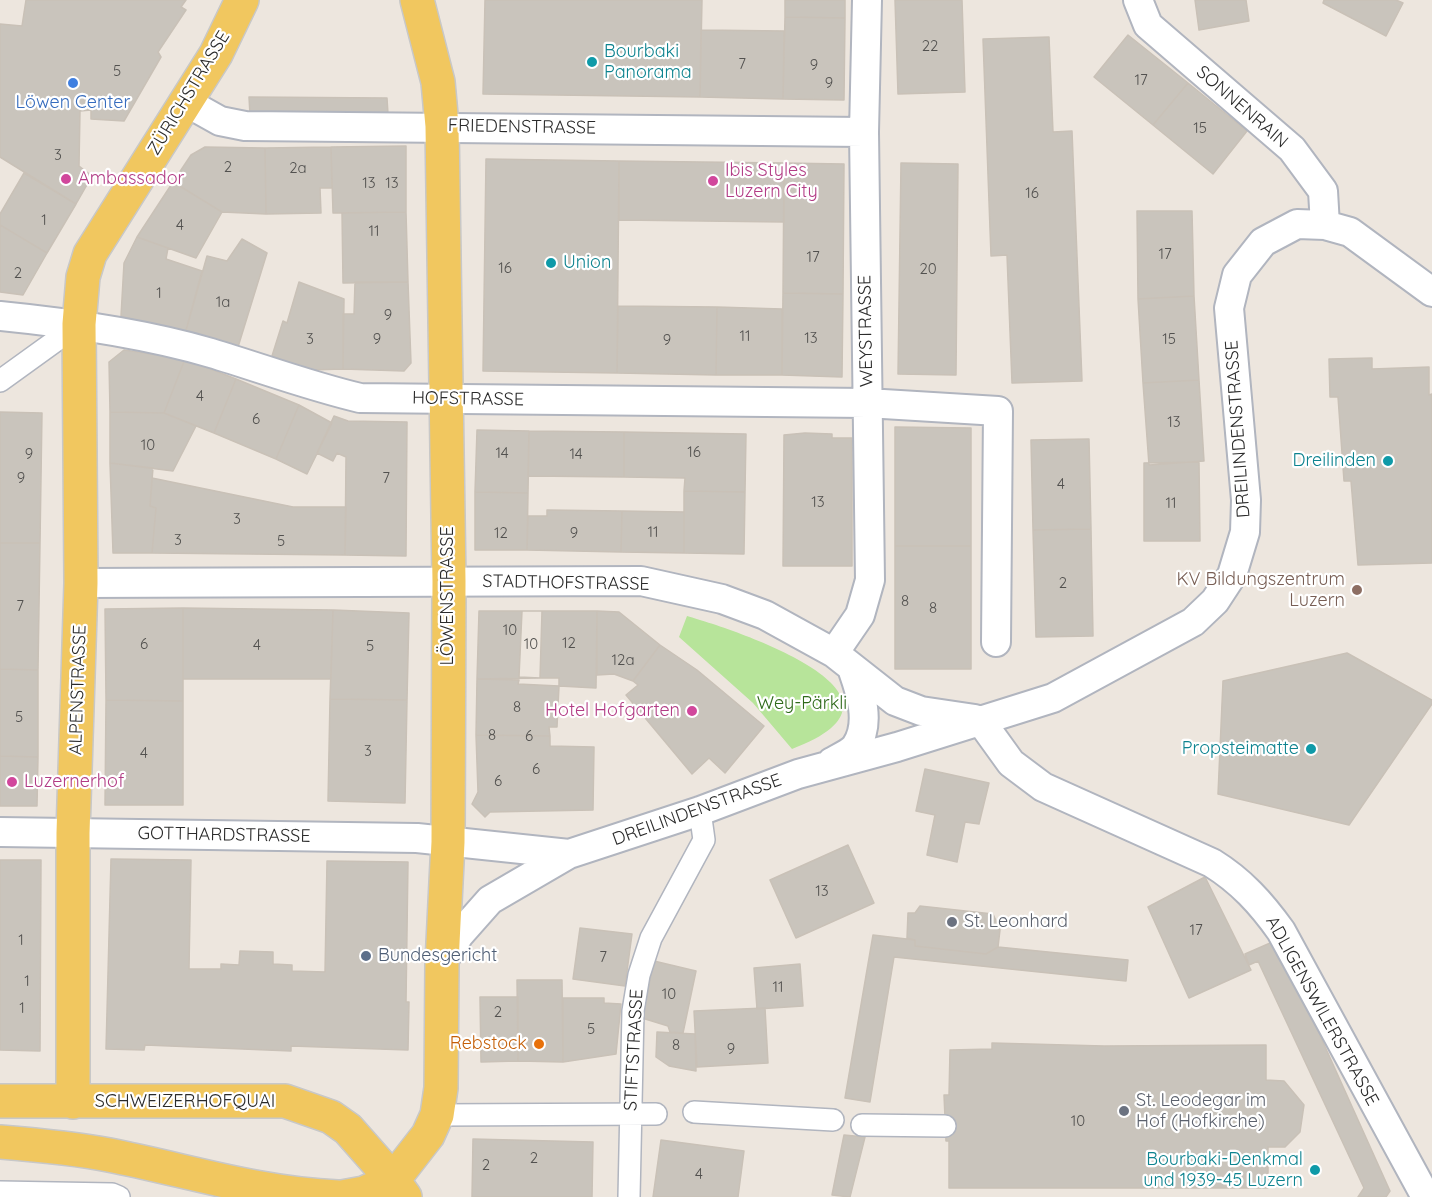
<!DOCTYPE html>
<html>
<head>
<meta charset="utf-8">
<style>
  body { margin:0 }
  canvas { display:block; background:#ede6de }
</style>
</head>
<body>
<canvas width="1432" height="1197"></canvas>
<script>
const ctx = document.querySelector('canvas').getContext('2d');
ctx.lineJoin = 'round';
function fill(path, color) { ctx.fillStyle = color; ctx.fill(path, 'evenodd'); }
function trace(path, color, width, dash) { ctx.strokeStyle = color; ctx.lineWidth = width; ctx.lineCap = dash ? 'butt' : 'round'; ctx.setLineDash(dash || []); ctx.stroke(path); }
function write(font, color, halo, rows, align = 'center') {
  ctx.font = font + ' Quicksand,sans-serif'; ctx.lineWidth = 4.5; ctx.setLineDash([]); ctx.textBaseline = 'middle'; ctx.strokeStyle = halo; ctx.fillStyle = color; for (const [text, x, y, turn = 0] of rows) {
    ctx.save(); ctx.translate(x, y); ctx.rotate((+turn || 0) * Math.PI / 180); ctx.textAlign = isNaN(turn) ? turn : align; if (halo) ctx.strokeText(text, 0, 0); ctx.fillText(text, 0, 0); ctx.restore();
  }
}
fill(new Path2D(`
  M687,616C739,631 935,696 792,749L753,703L679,637Z`), '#b7e49a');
const building = new Path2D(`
  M26,0H186L181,7L186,10L158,52L161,57L124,121L91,119V110L80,111L79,166L92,176L76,204L0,157V24L22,26Z
  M485,0H702L700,97L483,94Z
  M785,0H845V18L785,17Z
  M895,0H962L965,92L898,94Z
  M1195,0H1246L1249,21L1199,30Z
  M1324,0H1396L1403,3L1386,36L1323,3Z
  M785,17L845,18L844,100L783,99Z
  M701,30L784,31L783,99L700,97Z
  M1128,35L1188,83L1153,125L1094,77Z
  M1049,37L1053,132L1072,131L1082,381L1012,383L1007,255L991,256L983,39Z
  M1188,83L1247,131L1213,174L1153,125Z
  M249,97L387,98L388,114L250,115Z
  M406,146V212L333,213L331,147Z
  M205,147L265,148L266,214L222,212L173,182L191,155Z
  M331,147L332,188H320L321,213L266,214L265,148Z
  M486,159L619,161L617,373L483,371Z
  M619,161L784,163V222L619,220Z
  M784,163L844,164L843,294L783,293Z
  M901,163L958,164L956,375L898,374Z
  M24,173L76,204L47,253L0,225V214Z
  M173,182L222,212L196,258L137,237Z
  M1137,211H1192L1194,296L1138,299Z
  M406,212L408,282L343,283L342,213Z
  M0,225L47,253L23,295L0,292Z
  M137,237L168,248L166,259L202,271L185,334L121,316L124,263Z
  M242,239L267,253L238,347L185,334L207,256L227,261Z
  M299,282L344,299L343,369L310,370L272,356L283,321L287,323Z
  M355,282H408L411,363L404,371L343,369V314H354Z
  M783,293L843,294L842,377L782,375Z
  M1194,296L1199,380L1143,383L1138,299Z
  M618,306L717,307L716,375L617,373Z
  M717,307L782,309V375H716Z
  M124,350L185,359L164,413L110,412L109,362Z
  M1372,358V369L1429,367V395L1432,394V563L1358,565L1351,481H1344L1338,397H1330L1329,359Z
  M185,359L236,379L214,433L164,413Z
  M236,379L299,405L276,459L214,433Z
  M1199,380L1204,461L1149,465L1143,383Z
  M299,405L332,423L307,474L276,459Z
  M0,412L42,413L40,543H0Z
  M110,412L164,413L196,426L173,471L110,463Z
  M334,416L348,421L407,422L406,556L345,555L346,457L337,453L333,461L317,453Z
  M895,427L971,428V546H895Z
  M477,430L529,431L528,493L475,492Z
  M529,431L624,432V477L528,476Z
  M624,432L746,434L745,492L684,491L685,478L624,477Z
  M805,433L832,434V438H852V566H783L784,435Z
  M1089,439L1091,529L1033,530L1031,440Z
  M1199,462L1200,541H1144V463Z
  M110,463L153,468L150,506L156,508L152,553H113Z
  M152,478L293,507H346L345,555L152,553L156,508L150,506Z
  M684,491L745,492L744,554L684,553Z
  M475,492L528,493L527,550H475Z
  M547,510L622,511L621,552L527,550L528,516H547Z
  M622,511L684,512V553L621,552Z
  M1091,529L1093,636L1036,637L1033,530Z
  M0,543H40L38,670L0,669Z
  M895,546H971V669H895Z
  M183,608V701L106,700L105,609Z
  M183,608L333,610L331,679H183Z
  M333,610L409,613L407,700L330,699Z
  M479,611H542L540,678L477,679Z
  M522,611H542L540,678L519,677Z
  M542,611H597L596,688L559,686V678H540Z
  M597,611L619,612L660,645L633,681L614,674L597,675Z
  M660,645L697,670L764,726L725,773L709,758L692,774L626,695L638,685L633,681Z
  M1347,653L1432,700V704L1349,825L1218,794L1223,681Z
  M0,669L38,670V757L0,756Z
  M477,679L519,680L518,684L559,686L557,727H549L550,736L476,735Z
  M330,699L407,700L405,803L328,801Z
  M106,700L183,701V805H105Z
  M476,735L550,736V746L594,747L593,810L490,812L485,817L472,804L478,792Z
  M0,756L38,757L37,806H0Z
  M925,769L989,783L979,824L965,822L957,862L927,855L935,815L916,811Z
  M848,845L874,903L796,938L770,880Z
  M111,859L191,860L189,969H221V964L239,965L240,951L273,952V964L292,965V971L325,972L327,861L408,862L406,1002H409L408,1050L291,1046V1051L145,1045L144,1050L106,1049Z
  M0,860H41L40,1051L0,1050Z
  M1205,877L1251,970L1189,998L1148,907Z
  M920,906L993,914L1000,930L998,947L986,954L915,946V940L907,938L908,913H915Z
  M580,928L632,934L625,986L573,979Z
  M873,935L915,940V946L986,954L998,947L1128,960L1126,981L894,957L870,1102L845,1098Z
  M1277,940L1390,1191L1386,1197H1358L1364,1188L1258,961L1249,965L1245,954Z
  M654,961L696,971L683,1033L670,1032L668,1026L642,1018Z
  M800,964L803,1006L757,1009L754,968Z
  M517,980H562L563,1062L518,1061Z
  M480,997H518V1061L481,1062Z
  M563,998H604V1003L621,1004L616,1054L563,1062Z
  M765,1008L768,1063L697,1067L694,1011Z
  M657,1032L695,1034L696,1071L669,1066L656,1057Z
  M992,1043L1104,1046L1266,1045V1080L1284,1081L1304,1105L1300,1132L1285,1147H1268V1188H949V1141H946L944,1095H949L950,1050L992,1049Z
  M844,1135L865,1137L850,1197L832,1195Z
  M473,1139L593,1142L592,1197H472Z
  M661,1140L744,1151L738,1197H653Z`);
fill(building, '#c9c4bc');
trace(building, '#c9c1b7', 1.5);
const pedestrian = new Path2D(`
  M0,381L79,324
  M694,1112L833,1120
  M437,1115L656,1114
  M862,1125L945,1126
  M0,1192L112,1194L119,1197
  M629,1197L633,1011L639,975L651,938L704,840L700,811`);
const minor = new Path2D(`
  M1138,0L1148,25L1292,149L1323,191L1325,225
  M186,102L220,121L245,126L864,132
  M0,316C71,323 142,333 211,353C261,368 309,386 360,398L867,403L998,411L996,642
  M81,583L641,581L722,599L765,615L834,653L895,701L921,711L975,719
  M834,653L860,615L870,580L864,132L867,0
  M980,720L1011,763L1043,787L1212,863C1241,881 1261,903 1281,931L1426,1197
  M832,762C839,758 852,752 856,746C871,723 861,694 853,671
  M0,832L417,838L569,854
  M442,963L459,935L490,900L569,854L700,811L798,774L897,747L1053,698L1193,622L1215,601L1232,575L1245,532L1246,500L1229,308L1237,275L1263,242L1297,224L1325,225L1350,232L1432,292`);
const primary = new Path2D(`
  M0,1101H285L331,1117L348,1129L393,1180L405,1197
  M73,1102V833L81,583L79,324L83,277L90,254L216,54L242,0
  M0,1142C37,1145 73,1148 109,1155C186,1170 259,1194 338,1197
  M342,1197L364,1193L393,1180L428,1135L437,1115L441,1088L442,963L448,842L449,581L442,126L438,82L417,0`);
trace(pedestrian, '#b1b5bf', 24);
trace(minor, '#b1b5bf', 32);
trace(primary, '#c8c8c8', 36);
trace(pedestrian, '#fff', 21);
trace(minor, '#fff', 28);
trace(primary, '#f1c75f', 33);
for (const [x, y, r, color] of [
  [592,62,6,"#0f9aa8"],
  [73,83,6,"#3f7fe0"],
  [66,179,6,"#d1479c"],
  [713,181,6,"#d1479c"],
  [551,263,6,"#0f9aa8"],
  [1388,461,6,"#0f9aa8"],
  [1357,590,6,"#8d6e63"],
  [692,711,6,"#d1479c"],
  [1311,749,6,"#0f9aa8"],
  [12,782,6,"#d1479c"],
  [952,922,6,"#6b7280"],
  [366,956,6,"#5c6f8a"],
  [539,1044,6,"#e8710a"],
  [1124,1111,6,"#6b7280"],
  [1315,1170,6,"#0f9aa8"]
]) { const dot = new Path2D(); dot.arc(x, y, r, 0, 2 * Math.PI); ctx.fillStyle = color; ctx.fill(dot); trace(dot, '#fff', 2); }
write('15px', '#52514f', null, [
  ["22",930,46],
  ["7",742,64],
  ["9",814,65],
  ["5",117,71],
  ["17",1141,80],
  ["9",829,83],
  ["15",1200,128],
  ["3",58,155],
  ["2",228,167],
  ["2a",298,168],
  ["13",369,183],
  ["13",392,183],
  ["16",1032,193],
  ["1",44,220],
  ["4",180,225],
  ["11",374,231],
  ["17",1165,254],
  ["17",813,257],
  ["16",505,268],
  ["20",928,269],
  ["2",18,273],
  ["1",159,293],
  ["1a",223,302],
  ["9",388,315],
  ["11",745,336],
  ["13",811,338],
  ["3",310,339],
  ["9",377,339],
  ["15",1169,339],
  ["9",667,340],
  ["4",200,396],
  ["6",256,419],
  ["13",1174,422],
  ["10",148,445],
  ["16",694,452],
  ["14",502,453],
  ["9",29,454],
  ["14",576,454],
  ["9",21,478],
  ["7",386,478],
  ["4",1061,484],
  ["13",818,502],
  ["11",1171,503],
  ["3",237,519],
  ["11",653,532],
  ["12",501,533],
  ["9",574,533],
  ["3",178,540],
  ["5",281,541],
  ["2",1063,583],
  ["8",905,601],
  ["7",20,606],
  ["8",933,608],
  ["10",510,630],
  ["12",569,643],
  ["6",144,644],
  ["10",531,644],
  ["4",257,645],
  ["5",370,646],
  ["12a",623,660],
  ["8",517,707],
  ["5",19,717],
  ["8",492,735],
  ["6",529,736],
  ["3",368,751],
  ["4",144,753],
  ["6",536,769],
  ["6",498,781],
  ["13",822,891],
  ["17",1196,930],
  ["1",21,940],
  ["7",603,957],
  ["1",27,981],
  ["11",778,987],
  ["10",669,994],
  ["1",22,1008],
  ["2",498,1012],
  ["5",591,1029],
  ["8",676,1045],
  ["9",731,1049],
  ["10",1078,1121],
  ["2",534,1158],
  ["2",486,1165],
  ["4",699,1174]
]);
write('18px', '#0d838f', '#fff', [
  ["Bourbaki",604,52,"left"],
  ["Panorama",604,73,"left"],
  ["Union",563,263,"left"],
  ["Dreilinden",1376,461],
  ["Propsteimatte",1299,749],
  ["Bourbaki-Denkmal",1303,1160],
  ["und 1939-45 Luzern",1303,1181]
], 'right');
write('18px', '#2b2b2b', '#fff', [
  ["ZÜRICHSTRASSE",189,93,-59],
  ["SONNENRAIN",1242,107,41],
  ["FRIEDENSTRASSE",522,127,1],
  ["WEYSTRASSE",866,331,-91],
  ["HOFSTRASSE",468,399,1],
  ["DREILINDENSTRASSE",1238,429,-94],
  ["STADTHOFSTRASSE",566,583,1],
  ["LÖWENSTRASSE",448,596,-90],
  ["ALPENSTRASSE",78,690,-88],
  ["DREILINDENSTRASSE",697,810,-20],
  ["GOTTHARDSTRASSE",224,835,1],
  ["ADLIGENSWILERSTRASSE",1322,1011,61],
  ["STIFTSTRASSE",634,1050,-87],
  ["SCHWEIZERHOFQUAI",185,1102]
]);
write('18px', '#366cbe', '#fff', [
  ["Löwen Center",73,103]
]);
write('18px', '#b23c85', '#fff', [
  ["Ibis Styles",725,171],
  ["Luzern City",725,192],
  ["Ambassador",78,179],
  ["Hotel Hofgarten",680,711,"right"],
  ["Luzernerhof",24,782]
], 'left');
write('18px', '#785e54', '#fff', [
  ["KV Bildungszentrum",1345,580],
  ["Luzern",1345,601]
], 'right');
write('18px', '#2f6a1a', '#fff', [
  ["Wey-Pärkli",802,704]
]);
write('18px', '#5b616d', '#fff', [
  ["St. Leonhard",964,922],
  ["St. Leodegar im",1136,1101],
  ["Hof (Hofkirche)",1136,1122]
], 'left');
write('18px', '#4e5e75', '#fff', [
  ["Bundesgericht",378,956]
], 'left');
write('18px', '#c56008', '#fff', [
  ["Rebstock",527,1044]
], 'right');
</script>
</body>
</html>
